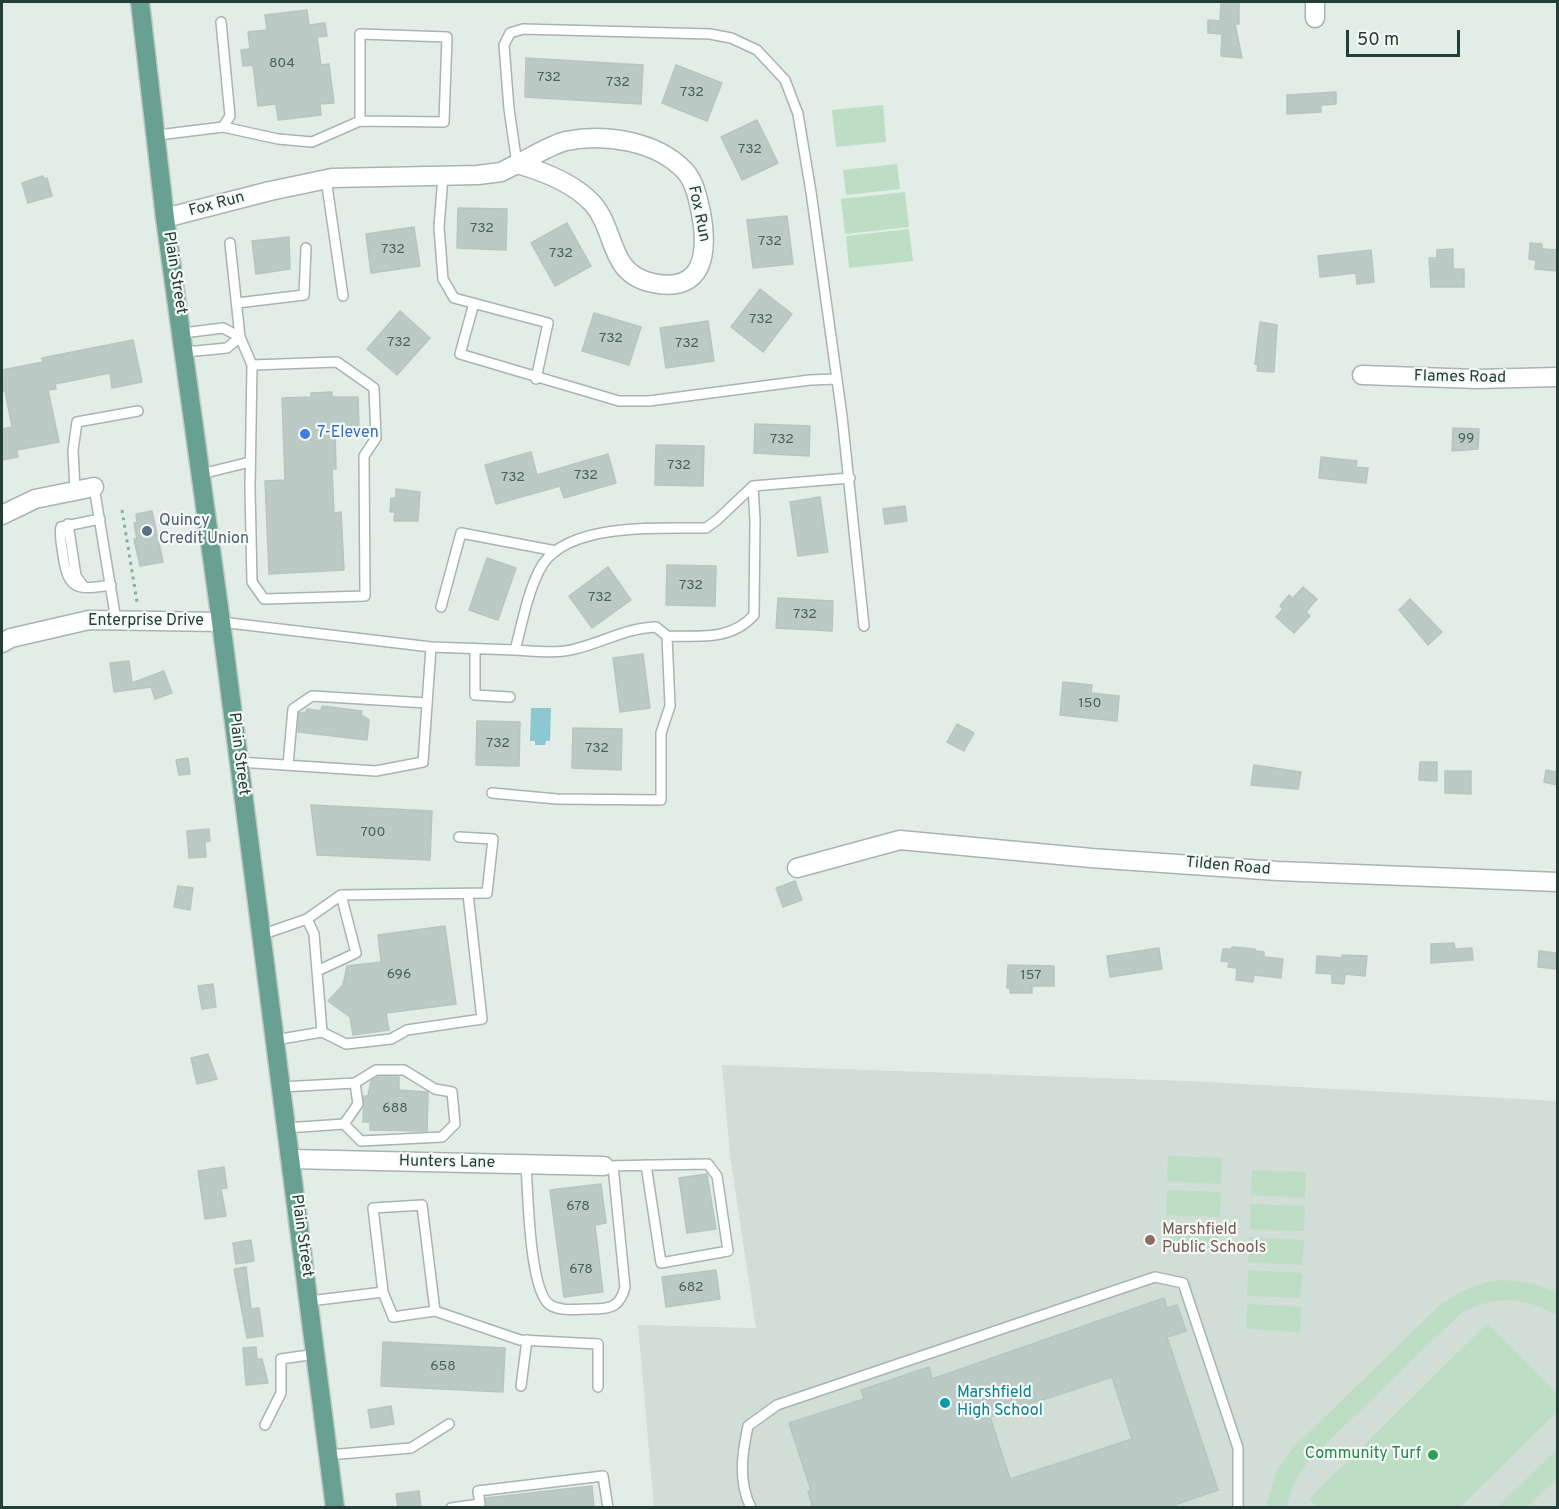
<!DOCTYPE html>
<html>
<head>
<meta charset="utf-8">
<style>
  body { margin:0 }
  #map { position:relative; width:1559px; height:1509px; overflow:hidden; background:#e3ede8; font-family:Overpass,sans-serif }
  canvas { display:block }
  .frame { position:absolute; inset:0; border:3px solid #233e36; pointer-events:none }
  .scale { position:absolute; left:1346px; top:30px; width:114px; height:27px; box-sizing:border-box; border:3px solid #233e36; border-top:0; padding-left:8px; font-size:18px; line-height:21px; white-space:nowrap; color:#233e36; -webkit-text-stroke:4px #f4f9f6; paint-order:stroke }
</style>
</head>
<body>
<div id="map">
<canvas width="1559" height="1509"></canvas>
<div class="frame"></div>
<div class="scale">50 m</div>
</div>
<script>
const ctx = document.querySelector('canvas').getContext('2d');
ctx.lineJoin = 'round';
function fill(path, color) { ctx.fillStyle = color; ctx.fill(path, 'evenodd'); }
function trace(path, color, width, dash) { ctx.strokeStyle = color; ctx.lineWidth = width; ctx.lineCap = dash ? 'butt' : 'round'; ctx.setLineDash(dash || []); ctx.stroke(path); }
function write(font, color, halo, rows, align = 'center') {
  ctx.font = font + ' Overpass,sans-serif'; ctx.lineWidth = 4.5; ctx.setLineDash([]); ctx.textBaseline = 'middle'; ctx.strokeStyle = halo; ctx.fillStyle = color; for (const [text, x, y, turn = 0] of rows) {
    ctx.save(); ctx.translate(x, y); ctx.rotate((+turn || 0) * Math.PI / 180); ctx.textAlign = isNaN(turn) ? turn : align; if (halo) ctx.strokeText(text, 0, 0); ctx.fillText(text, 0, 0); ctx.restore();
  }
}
fill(new Path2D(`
  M722,1065L1188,1081L1557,1101V1507H654L638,1325L756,1328L730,1155Z`), '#d1ddd7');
fill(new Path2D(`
  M883,105L886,142L836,147L832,110Z
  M897,164L900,189L846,195L843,170Z
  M905,192L909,227L845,234L841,199Z
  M909,229L913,261L849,268L846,236Z
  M1168,1156L1222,1158L1221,1184L1167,1181Z
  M1252,1170L1306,1172L1305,1198L1251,1195Z
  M1167,1190L1221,1192L1220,1217L1166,1215Z
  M1251,1204L1305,1206L1304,1231L1250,1229Z
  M1165,1223L1219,1226L1218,1251L1164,1248Z
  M1249,1237L1304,1240L1302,1265L1248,1262Z
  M1248,1270L1302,1273L1301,1298L1247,1296Z
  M1503,1280L1532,1283L1557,1293V1316C1526,1296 1494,1295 1461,1313L1309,1460L1294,1482L1286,1507H1266L1277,1470L1295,1446L1437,1308C1457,1291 1477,1283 1503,1280Z
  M1247,1304L1301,1307L1300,1332L1246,1329Z
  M1488,1323L1557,1394V1412L1460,1507H1317L1309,1499Z
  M1557,1449V1478L1527,1507H1498Z`), '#bdddc5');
fill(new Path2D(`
  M531,708H551L550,741H546L545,745H535V741H530Z`), '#8cc8d1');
const building = new Path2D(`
  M1221,2H1239V24H1235L1242,58L1221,56L1222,34L1208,33V20L1220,21Z
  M307,10L309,25L325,23L327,36L317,37L321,65L329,64L334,103L320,104L321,115L278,120L276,104L258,106L253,65L243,66L241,50L250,49L248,32L267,30L265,15Z
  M526,58L643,65L641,104L525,97Z
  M676,65L722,83L707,121L662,103Z
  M1336,92V104L1321,105V112L1287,114V95Z
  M757,120L778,163L742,180L721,137Z
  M43,176L44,179L47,178L52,196L28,203L22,183Z
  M458,208L507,209L506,250L457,248Z
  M787,216L793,264L753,268L747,220Z
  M567,223L591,266L555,286L531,243Z
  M414,227L420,266L371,273L366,234Z
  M289,237L290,269L256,274L252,241Z
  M1530,243L1542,244V249L1557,250V271L1535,269L1536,260L1529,259Z
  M1453,249V269H1464V287H1431L1429,258H1437V250Z
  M1371,250L1374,282L1357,284L1356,273L1320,277L1318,256Z
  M760,289L792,314L763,352L731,327Z
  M400,311L430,338L397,375L367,349Z
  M594,313L641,327L629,365L582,351Z
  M708,321L714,361L666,368L660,328Z
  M1260,322L1277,325L1274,372L1257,371L1258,365L1255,364Z
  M133,340L142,382L112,388L110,373L55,384L56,389L48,390L59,442L17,450L18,457L2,460V429L12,427L5,391L2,392V370L43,362L42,358Z
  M332,392V397H358L359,427L335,428L336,469H332L334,513L341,512L344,570L269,574L265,481L285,480L282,398L311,397V393Z
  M755,424L810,426L809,456L754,453Z
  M1453,428L1479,429L1478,449L1452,451Z
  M656,445L704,446L703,486L655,485Z
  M531,452L537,475L608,454L616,483L564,498L560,486L496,504L485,465Z
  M1321,457L1357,461L1356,467L1368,468L1366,483L1319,478Z
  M396,489L420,492L418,521H394L395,512H390L391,498H396Z
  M820,497L828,552L798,556L790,502Z
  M905,506L907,521L885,524L883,509Z
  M152,511L163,562L140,566L134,539H137L134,523H137L136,514Z
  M487,558L516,568L498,620L469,610Z
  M667,565L716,566L715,606L666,605Z
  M608,567L631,600L592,628L569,596Z
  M1303,587L1317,599L1306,612L1310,616L1294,633L1276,617L1283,609L1280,606L1289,595L1293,598Z
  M778,598L833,601L832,631L776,628Z
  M1410,599L1442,632L1428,645L1399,610Z
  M643,654L650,708L620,712L613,658Z
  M129,661L132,683L164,671L172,693L155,699L151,687L114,692L110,663Z
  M1063,682L1092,685L1091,693L1119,696L1117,721L1060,715Z
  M322,706L362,711L361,715L369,720L367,740L298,732L299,713L306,712L307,709L321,711Z
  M477,721L520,722L519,766L476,765Z
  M957,724L974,733L964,751L947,742Z
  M573,728L622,729L621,770L572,768Z
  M188,758L190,774L179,775L176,760Z
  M1420,762H1437V781L1419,780Z
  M1254,765L1301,772L1298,789L1251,785Z
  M1546,770L1557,772V785L1544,782Z
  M1445,771H1471V794L1445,793Z
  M311,805L432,811L430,860L317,855Z
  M209,829L210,841L205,842L206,857L189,858L187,831Z
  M795,881L802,900L783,907L776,888Z
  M178,886L193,888L190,910L174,907Z
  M445,926L456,1004L386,1013L389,1030L353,1035L350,1017L328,1001L343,985L347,966L381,962L378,935Z
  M1454,943L1455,949L1472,948L1473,960L1431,963V944Z
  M1232,947L1255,949V951L1264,952V957L1283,959L1281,978L1254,975L1253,982L1236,980L1237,968L1228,967L1229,962L1221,961L1223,949H1231Z
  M1159,948L1162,969L1110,977L1107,956Z
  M1539,951L1557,953V969L1538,967Z
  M1342,955L1367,956L1365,976L1345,974L1344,984L1332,983V974L1316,973L1317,956L1342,958Z
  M1008,965L1054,966V986H1032V993H1010V988H1007Z
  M213,984L216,1007L202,1009L198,986Z
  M208,1054L217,1079L197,1084L191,1058Z
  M378,1077H399V1090L428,1092L427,1131L370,1130V1122H363L364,1096H368L371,1081Z
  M224,1167L227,1188L221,1189L226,1216L205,1219L198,1171Z
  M707,1174L716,1229L687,1233L679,1178Z
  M601,1184L606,1223L595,1225L603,1292L564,1297L550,1190Z
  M251,1240L254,1261L236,1264L233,1243Z
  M246,1267L251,1309L259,1308L263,1336L247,1338L234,1269Z
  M716,1270L720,1299L666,1307L662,1277Z
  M1164,1298L1167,1308L1177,1305L1186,1331L1167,1337L1218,1490L1166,1508H813L808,1491L811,1490L789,1423L864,1399L861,1390L929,1367L932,1379ZM1112,1377L1132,1439L1010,1479L990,1417Z
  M383,1342L505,1348L503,1392L381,1386Z
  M256,1347L257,1359H262L268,1383L246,1385L243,1348Z
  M391,1406L394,1424L371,1428L368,1410Z
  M592,1486L594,1508H486V1498Z
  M419,1491L421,1508H398L396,1494Z`);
fill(building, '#bbcac4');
trace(building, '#b6c6bf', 1.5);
const service = new Path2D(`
  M221,22L230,116L223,127
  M158,135L223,127L278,139L312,142L360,121L444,122L447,37L360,34V121
  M517,164L509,109L504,45L510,33L523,29L710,34L731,38L757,50L785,80L798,114L811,192L842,416L864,626
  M443,176L439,227L443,279L454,298L548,323L536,379
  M326,179L343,296
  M230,243L240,337L252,365L250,488L252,582L264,599L365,596L364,456L376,438L374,388L337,362L252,365
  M237,303L304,295L306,248
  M474,303L460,354L619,401H649L810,380L837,379
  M183,333L223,328L240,337
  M185,352L227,348L240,337
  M201,474L250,462
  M94,487L116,620
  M75,490L73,450L77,422L138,411
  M100,519L61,527C59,536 62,546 63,555C68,591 78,590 111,585
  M68,524L76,576L84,587
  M441,607L461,533L556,551
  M221,622L431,647L515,650C522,624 527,595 539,571C562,521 660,529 706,528L717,520L753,486
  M475,650V695L510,697
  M515,650C534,651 556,654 575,649C604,642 626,628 656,627L667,636C699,636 731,641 754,615L755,520L753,486L850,478
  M239,762L376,771L423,762L431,647
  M288,765L293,709L312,696L427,703
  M492,793L557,799L661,800V733L670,706L667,636
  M307,919L314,934L322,1032
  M261,935L307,919L341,895L487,893L493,839L459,837
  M317,971L356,953L341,895
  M275,1040L322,1032L346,1044L391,1039L407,1030L482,1019L468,894
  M281,1087L355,1083L376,1070H404L435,1089L452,1092L455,1124L442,1137L361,1141L344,1124L286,1128
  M344,1124L358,1104L355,1083
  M526,1165C528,1191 529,1291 550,1305C562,1312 578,1309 591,1309C611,1309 620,1307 625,1287L613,1166
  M604,1166L708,1164L717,1176L728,1251L661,1263L646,1165
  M310,1301L383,1292L373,1208L422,1205L435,1311L393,1317L383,1292
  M435,1311L520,1340L598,1344V1387
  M521,1386L527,1340
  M265,1425L281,1393V1359L316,1354
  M328,1455L411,1448L449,1424
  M451,1508L480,1504L478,1491L603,1476L608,1508
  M751,1508C738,1481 742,1454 748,1426L777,1405L1155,1277L1183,1283L1238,1448V1508`);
const minor = new Path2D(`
  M1315,2V18
  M165,218L270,191L332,178L478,175L501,172L517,164C542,171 575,184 593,204C617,232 608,274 653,283C705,294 708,251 701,213C698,199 695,182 685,171C657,141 605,133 566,141C550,145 532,157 517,164
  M1362,375L1477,379L1558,377
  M2,515L35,499L94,487
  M797,868L900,840L1091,858L1278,871L1558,882
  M290,1159L604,1166`);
const tertiary = new Path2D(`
  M2,643L11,638L89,620L221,622`);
const primary = new Path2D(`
  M140,2L165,218L221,622L335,1508`);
trace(service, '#a6b5af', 12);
trace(minor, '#a6b5af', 21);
trace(tertiary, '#a6b5af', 21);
trace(primary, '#c1c9c7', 21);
trace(new Path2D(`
  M122,510L137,602`), '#84b0a1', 3, [3, 4.5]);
trace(service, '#fff', 9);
trace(minor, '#fff', 18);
trace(tertiary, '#fff', 18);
trace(primary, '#68a192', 18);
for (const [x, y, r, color] of [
  [305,434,6,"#3f7fe0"],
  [147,531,6,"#5c6f8a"],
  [1150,1240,6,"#8d6e63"],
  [945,1403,6,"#0f9aa8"],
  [1433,1455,6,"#2e9e5b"]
]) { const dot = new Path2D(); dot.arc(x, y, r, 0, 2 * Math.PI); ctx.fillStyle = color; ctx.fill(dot); trace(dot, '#f4f9f6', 2); }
write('14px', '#49615a', null, [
  ["804",282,64],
  ["732",549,78],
  ["732",618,83],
  ["732",692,93],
  ["732",750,150],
  ["732",482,229],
  ["732",770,242],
  ["732",393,250],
  ["732",561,254],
  ["732",761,320],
  ["732",611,339],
  ["732",399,343],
  ["732",687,344],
  ["99",1466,439],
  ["732",782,440],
  ["732",679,466],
  ["732",586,476],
  ["732",513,478],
  ["732",691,586],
  ["732",600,598],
  ["732",805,615],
  ["150",1090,704],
  ["732",498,744],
  ["732",597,749],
  ["700",373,833],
  ["696",399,975],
  ["157",1031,976],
  ["688",395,1109],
  ["678",578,1207],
  ["678",581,1270],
  ["682",691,1288],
  ["658",443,1367]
]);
write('16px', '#233e36', '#f4f9f6', [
  ["Fox Run",217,205,-15],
  ["Fox Run",698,214,78],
  ["Plain Street",174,273,81],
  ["Flames Road",1460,378,1],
  ["Enterprise Drive",146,622],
  ["Plain Street",238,754,83],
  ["Tilden Road",1228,867,5],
  ["Hunters Lane",447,1163,1],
  ["Plain Street",301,1236,82]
]);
write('16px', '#366cbe', '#f4f9f6', [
  ["7-Eleven",317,434]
], 'left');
write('16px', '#4e5e75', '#f4f9f6', [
  ["Quincy",159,522],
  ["Credit Union",159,540]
], 'left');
write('16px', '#785e54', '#f4f9f6', [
  ["Marshfield",1162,1231],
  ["Public Schools",1162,1249]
], 'left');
write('16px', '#0d838f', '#f4f9f6', [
  ["Marshfield",957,1394],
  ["High School",957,1412]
], 'left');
write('16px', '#27864d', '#f4f9f6', [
  ["Community Turf",1421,1455]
], 'right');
</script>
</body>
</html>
